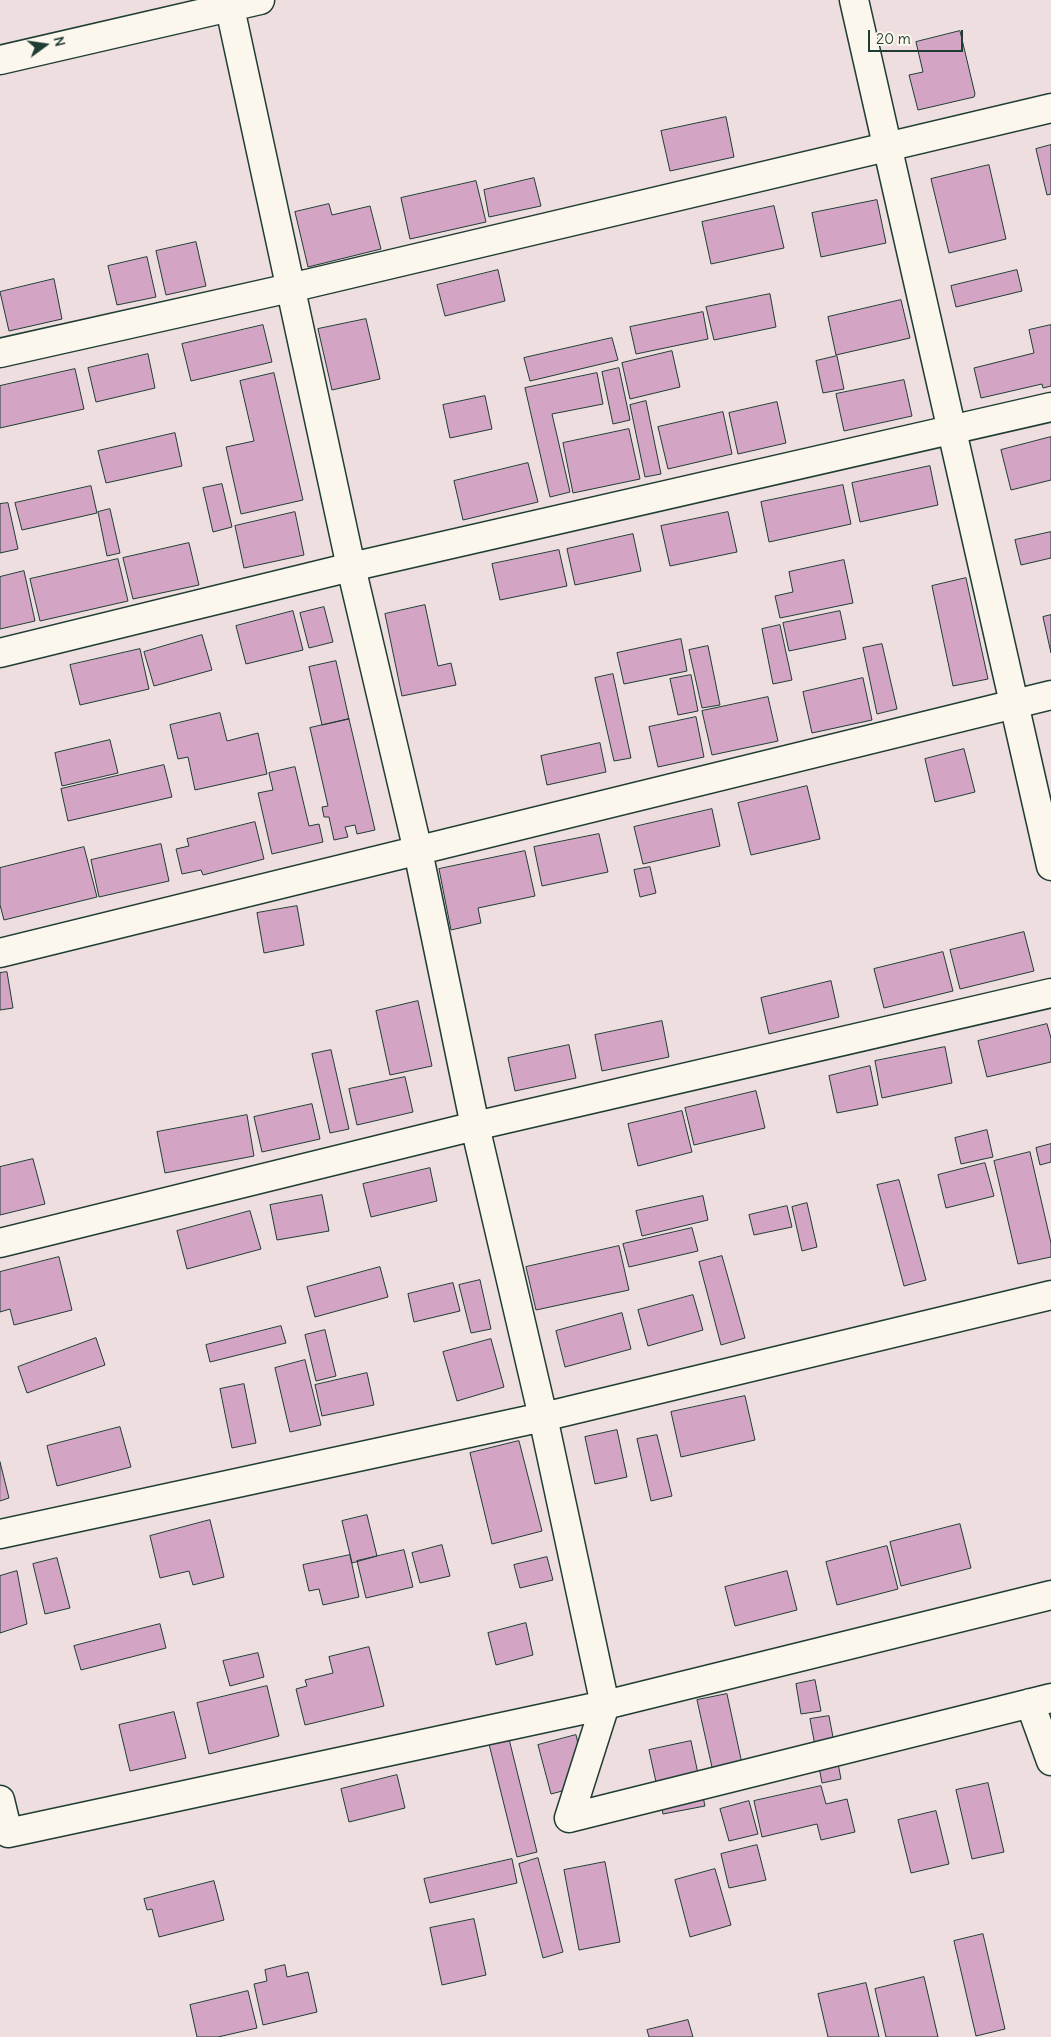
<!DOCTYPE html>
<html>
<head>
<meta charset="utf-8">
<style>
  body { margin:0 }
  #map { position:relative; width:1051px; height:2037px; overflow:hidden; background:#efdee0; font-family:Delius,sans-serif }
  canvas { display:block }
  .north { position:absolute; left:20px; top:20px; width:50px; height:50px; -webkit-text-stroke:4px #fbf7ec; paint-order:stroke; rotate:76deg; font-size:14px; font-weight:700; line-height:20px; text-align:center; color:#1f3d34 }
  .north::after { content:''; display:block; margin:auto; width:18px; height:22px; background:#1f3d34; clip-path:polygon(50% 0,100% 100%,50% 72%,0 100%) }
  .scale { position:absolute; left:868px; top:30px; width:95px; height:22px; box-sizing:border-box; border:2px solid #1f3d34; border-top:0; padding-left:6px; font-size:15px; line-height:18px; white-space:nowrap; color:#1f3d34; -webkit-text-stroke:4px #fbf7ec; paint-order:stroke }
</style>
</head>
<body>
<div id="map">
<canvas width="1051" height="2037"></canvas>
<div class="north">N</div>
<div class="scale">20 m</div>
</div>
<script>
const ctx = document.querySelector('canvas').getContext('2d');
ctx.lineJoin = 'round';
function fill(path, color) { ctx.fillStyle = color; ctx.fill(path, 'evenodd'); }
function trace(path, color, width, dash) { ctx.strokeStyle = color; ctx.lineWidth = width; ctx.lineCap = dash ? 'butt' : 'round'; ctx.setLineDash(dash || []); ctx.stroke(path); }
const building = new Path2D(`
  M960,31L975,94L974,97L918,110L909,75L923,72L916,42Z
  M726,117L734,157L670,171L661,131Z
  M1051,145V194L1047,195L1036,149Z
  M989,165L1006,239L949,253L931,179Z
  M534,178L541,206L489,217L484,190Z
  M476,181L486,222L410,239L401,198Z
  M877,200L886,243L821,257L812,213Z
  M329,204L332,215L370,206L381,249L308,267L295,212Z
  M774,206L784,248L711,264L702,222Z
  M196,242L206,286L166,295L156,251Z
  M147,257L156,297L117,305L108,266Z
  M498,270L505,301L445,316L437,285Z
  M1017,270L1022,291L956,307L951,286Z
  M54,279L62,319L9,331L0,292Z
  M770,294L776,327L714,340L706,307Z
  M901,300L910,338L836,355L828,317Z
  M703,312L708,339L636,354L630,327Z
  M366,319L380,379L332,390L318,329Z
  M263,325L272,362L191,381L182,344Z
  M1051,325V386L1043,388L1042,384L981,398L974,368L1034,353L1029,330Z
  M612,338L618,360L530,381L524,358Z
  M672,351L680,387L630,399L622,363Z
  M148,354L155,388L96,402L88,368Z
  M837,356L844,389L823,393L816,361Z
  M619,368L630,420L613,424L602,372Z
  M75,369L84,409L0,428V386Z
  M274,373L303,500L241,514L226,447L254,441L240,381Z
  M597,373L603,404L552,414L570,492L550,497L525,388Z
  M904,380L912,416L844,431L836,394Z
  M485,396L492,429L450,438L443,405Z
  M646,401L661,474L645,477L630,405Z
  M777,402L786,443L738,454L729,413Z
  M723,412L732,454L668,469L658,427Z
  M629,429L640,479L573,493L563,443Z
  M175,433L182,466L106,483L98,451Z
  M1051,437V480L1011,490L1001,450Z
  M528,463L538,502L463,520L454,481Z
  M930,466L938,505L860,522L852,483Z
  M222,484L232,527L213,532L203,488Z
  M843,485L851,524L769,542L761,502Z
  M91,486L97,513L22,530L15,503Z
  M8,503L18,549L0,553V504Z
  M110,509L120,553L107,556L98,512Z
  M295,512L304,555L244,568L235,526Z
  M728,512L737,552L670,566L661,526Z
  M1051,532V558L1021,565L1015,540Z
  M633,534L641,571L575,585L567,549Z
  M189,543L199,585L133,599L123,558Z
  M559,550L567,586L500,600L492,564Z
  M118,559L128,601L40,621L30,579Z
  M844,560L853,603L780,618L775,596L793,592L789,572Z
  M24,571L35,621L0,629V577Z
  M966,578L988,679L953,686L932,586Z
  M425,605L438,666L451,663L456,685L402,696L385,614Z
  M324,607L333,642L309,648L300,613Z
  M293,611L303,650L246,664L236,626Z
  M840,611L846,639L789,651L783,623Z
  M1051,615V653L1043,617Z
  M780,625L792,680L773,684L762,629Z
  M202,635L212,670L154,686L144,652Z
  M681,639L687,671L624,684L617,653Z
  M882,644L897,709L877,714L863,648Z
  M708,646L720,705L702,708L689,650Z
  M140,649L149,689L80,705L70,665Z
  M336,661L349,719L322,725L309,667Z
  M613,674L631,758L614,761L595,678Z
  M691,675L698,711L678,715L670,679Z
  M863,678L872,720L812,733L803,692Z
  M768,697L778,741L712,755L702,711Z
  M220,713L227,741L258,733L267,774L195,790L188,757L178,759L170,725Z
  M696,717L704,757L658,767L649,727Z
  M349,719L375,830L357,834L355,825L345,827L348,837L334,840L329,817H324L322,807L328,806L310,728Z
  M110,740L118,773L62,786L55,753Z
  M600,743L606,772L547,785L541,756Z
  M964,749L975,792L935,802L925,759Z
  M164,765L172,797L68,821L61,789Z
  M295,767L309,826L319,824L323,842L272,854L258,793L273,790L269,773Z
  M807,786L820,839L751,855L738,803Z
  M712,809L720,846L643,864L634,827Z
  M255,822L264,859L203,875L201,870L182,874L176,849L189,846L187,839Z
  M599,834L608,872L542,886L534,847Z
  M161,844L169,881L99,897L91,860Z
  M84,847L97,897L4,920L0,905V868Z
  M525,851L535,896L478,908L481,923L451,930L439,869Z
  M650,867L656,893L640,897L634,870Z
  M297,906L304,945L264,953L257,913Z
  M1024,932L1034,971L960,989L950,950Z
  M943,952L953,991L884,1008L874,969Z
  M7,972L13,1008L0,1010V973Z
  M831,981L839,1017L769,1034L761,998Z
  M418,1001L432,1066L390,1075L376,1011Z
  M662,1021L669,1057L602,1071L595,1035Z
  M1047,1024L1051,1038V1062L987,1077L978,1041Z
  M569,1045L576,1078L515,1091L508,1058Z
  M945,1047L952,1083L882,1098L875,1061Z
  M331,1050L349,1129L330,1133L312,1054Z
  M870,1066L878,1105L837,1113L829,1076Z
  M405,1077L413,1112L357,1125L349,1089Z
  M756,1091L765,1128L694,1145L685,1108Z
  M312,1104L320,1139L262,1152L254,1117Z
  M682,1111L692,1152L638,1166L628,1124Z
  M247,1115L254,1156L165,1173L157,1132Z
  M987,1130L993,1157L961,1164L955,1138Z
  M1051,1144V1162L1040,1165L1036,1148Z
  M1030,1152L1051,1243V1257L1018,1264L994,1161Z
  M33,1159L45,1204L0,1215V1167Z
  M985,1163L994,1196L946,1208L938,1175Z
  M430,1168L437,1201L371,1217L363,1184Z
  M899,1180L926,1280L904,1286L877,1185Z
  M322,1195L329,1231L277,1240L270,1205Z
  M703,1196L708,1220L642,1236L636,1211Z
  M807,1203L817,1247L802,1251L792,1207Z
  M787,1206L792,1227L754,1235L749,1215Z
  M250,1211L261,1249L187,1269L177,1231Z
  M692,1228L698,1251L629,1267L623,1244Z
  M619,1246L629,1290L536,1310L526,1267Z
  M722,1256L745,1338L721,1345L699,1262Z
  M59,1257L72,1310L14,1325L10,1309L0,1312V1272Z
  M380,1267L388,1297L315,1317L307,1287Z
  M480,1280L491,1329L471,1333L459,1285Z
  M453,1283L460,1311L414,1322L408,1294Z
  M693,1295L703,1330L648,1346L638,1310Z
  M622,1313L631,1349L565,1367L556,1331Z
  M281,1326L286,1343L210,1362L206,1345Z
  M325,1330L336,1376L316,1381L305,1335Z
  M96,1338L105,1365L27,1393L18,1367Z
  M491,1339L504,1387L457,1401L443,1352Z
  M305,1360L321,1425L290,1432L275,1368Z
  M367,1373L374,1405L322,1416L315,1385Z
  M244,1384L256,1443L232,1448L220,1389Z
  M745,1396L755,1440L681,1457L671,1412Z
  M120,1427L131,1467L57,1486L47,1446Z
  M617,1430L627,1477L595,1484L585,1437Z
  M657,1435L672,1496L651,1501L637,1439Z
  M519,1441L542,1531L492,1544L470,1453Z
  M0,1462L9,1498L0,1501Z
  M367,1515L377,1556L352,1563L342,1521Z
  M210,1520L224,1577L193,1585L189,1571L160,1578L150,1536Z
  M960,1524L971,1568L901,1586L890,1542Z
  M442,1545L450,1576L420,1583L412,1553Z
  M887,1546L898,1589L837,1605L826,1562Z
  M404,1550L413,1587L366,1598L357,1561Z
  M350,1555L359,1597L323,1605L319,1589L309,1591L303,1565Z
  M547,1557L553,1580L520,1588L514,1565Z
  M57,1558L70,1608L45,1614L33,1564Z
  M17,1571L27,1624L0,1633V1576Z
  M787,1571L797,1610L735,1626L725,1587Z
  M526,1623L533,1655L496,1665L488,1633Z
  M160,1624L166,1648L81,1670L74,1646Z
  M369,1647L384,1706L305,1725L296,1689L307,1686L305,1680L333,1673L329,1657Z
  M258,1653L264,1677L230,1686L223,1661Z
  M815,1680L821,1711L801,1714L796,1684Z
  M267,1686L279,1736L209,1754L197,1703Z
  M727,1694L747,1787L718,1794L697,1700Z
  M174,1712L186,1758L130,1771L119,1725Z
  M829,1716L841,1779L822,1783L810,1719Z
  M576,1735L588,1784L551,1794L538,1745Z
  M509,1739L537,1852L517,1857L489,1744Z
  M691,1741L705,1806L663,1814L649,1750Z
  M397,1775L405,1808L349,1822L341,1789Z
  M988,1783L1004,1852L972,1859L956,1790Z
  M821,1786L826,1804L847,1799L855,1832L821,1840L817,1824L762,1837L754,1801Z
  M749,1801L758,1834L729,1841L720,1809Z
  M936,1811L949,1864L911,1873L898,1820Z
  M757,1845L766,1880L729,1888L721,1854Z
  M538,1858L563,1952L543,1958L519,1864Z
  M512,1859L517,1883L430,1903L424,1879Z
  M605,1862L620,1942L579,1950L564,1870Z
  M715,1869L731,1925L690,1937L675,1880Z
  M214,1881L224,1920L159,1937L152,1909L147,1910L144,1899Z
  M474,1919L486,1975L442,1985L430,1928Z
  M983,1934L1005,2029L976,2036L954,1941Z
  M285,1965L287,1977L308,1972L317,2012L263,2025L254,1984L267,1981L265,1970Z
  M924,1977L938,2037H886L875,1989Z
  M866,1983L879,2037H828L818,1994Z
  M248,1991L257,2028L218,2037H197L190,2005Z
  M688,2020L693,2037H649L647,2030Z`);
fill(building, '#d3a4c4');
trace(building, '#1f3d34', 1);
const minor = new Path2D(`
  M854,0L1051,866
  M230,8L351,567L418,851L475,1126L543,1417L605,1705L569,1818
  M0,353L290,288L1051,108
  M0,653L351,567L1051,407
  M0,953L1051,695
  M0,1243L475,1126L1051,993
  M0,1534L543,1417L1051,1295
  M1030,1703L1051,1761
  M0,1800L8,1833L605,1705L1051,1595
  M569,1818L1051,1698`);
const tertiary = new Path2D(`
  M0,60L260,0`);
trace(minor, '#1f3d34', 31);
trace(tertiary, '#1f3d34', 31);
trace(minor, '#fbf7ec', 28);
trace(tertiary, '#fbf7ec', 28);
</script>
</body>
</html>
